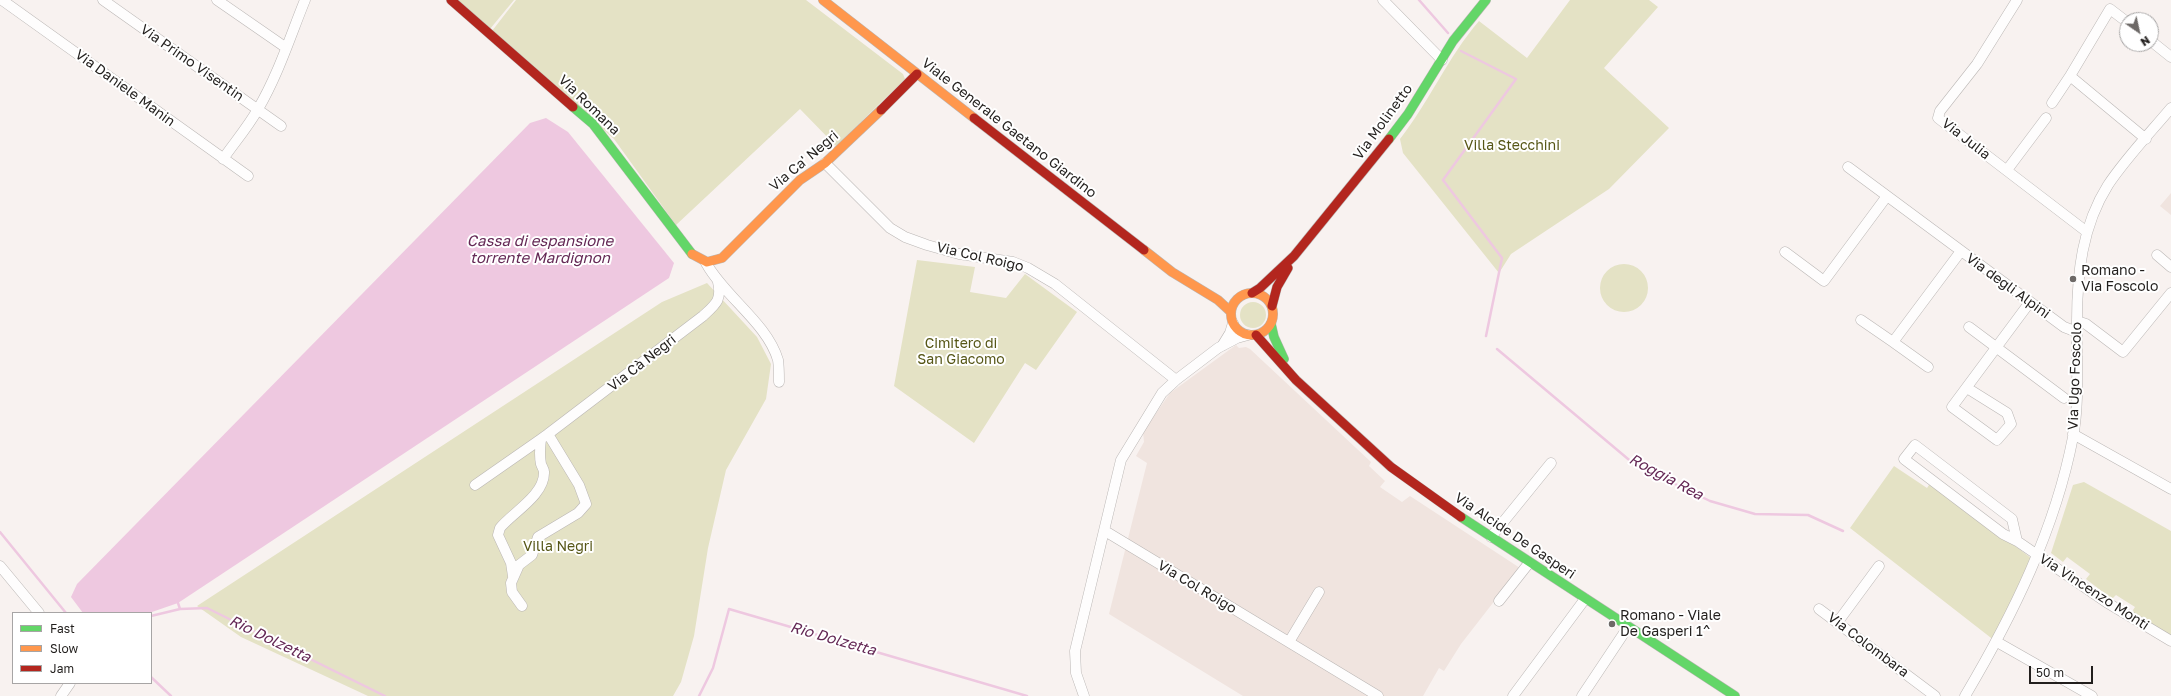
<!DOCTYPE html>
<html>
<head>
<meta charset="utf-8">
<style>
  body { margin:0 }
  #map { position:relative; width:2171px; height:696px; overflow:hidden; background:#f8f2f0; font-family:"Golos Text",sans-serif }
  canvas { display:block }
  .legend { position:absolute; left:12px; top:612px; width:140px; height:72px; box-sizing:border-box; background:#fff; border:1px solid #a7a5a5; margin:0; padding:5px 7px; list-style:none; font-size:12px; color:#221f1d }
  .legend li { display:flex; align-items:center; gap:8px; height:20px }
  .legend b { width:20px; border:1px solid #a7a5a5 }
  .north { position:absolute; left:2119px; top:12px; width:40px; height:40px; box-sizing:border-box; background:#fff; border:1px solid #a7a5a5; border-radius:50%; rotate:146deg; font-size:11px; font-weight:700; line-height:16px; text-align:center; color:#221f1d }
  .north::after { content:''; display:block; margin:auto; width:14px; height:18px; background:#6d6967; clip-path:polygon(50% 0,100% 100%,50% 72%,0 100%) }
  .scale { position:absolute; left:2029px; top:666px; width:64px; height:18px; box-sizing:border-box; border:2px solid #221f1d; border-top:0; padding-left:5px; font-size:12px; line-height:14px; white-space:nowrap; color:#221f1d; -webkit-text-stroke:3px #fff; paint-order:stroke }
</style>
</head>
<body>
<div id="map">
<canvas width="2171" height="696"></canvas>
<ul class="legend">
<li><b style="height:5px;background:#63d668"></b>Fast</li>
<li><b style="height:5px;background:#ff974d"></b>Slow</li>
<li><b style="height:5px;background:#b3261e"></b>Jam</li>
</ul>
<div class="north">N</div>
<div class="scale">50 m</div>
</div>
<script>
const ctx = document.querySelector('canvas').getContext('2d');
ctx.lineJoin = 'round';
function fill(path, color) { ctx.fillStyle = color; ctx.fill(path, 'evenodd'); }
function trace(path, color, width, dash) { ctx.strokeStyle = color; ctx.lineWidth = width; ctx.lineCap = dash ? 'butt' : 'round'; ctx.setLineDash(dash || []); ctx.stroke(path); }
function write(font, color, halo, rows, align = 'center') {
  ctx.font = font + ' "Golos Text",sans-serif'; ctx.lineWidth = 4; ctx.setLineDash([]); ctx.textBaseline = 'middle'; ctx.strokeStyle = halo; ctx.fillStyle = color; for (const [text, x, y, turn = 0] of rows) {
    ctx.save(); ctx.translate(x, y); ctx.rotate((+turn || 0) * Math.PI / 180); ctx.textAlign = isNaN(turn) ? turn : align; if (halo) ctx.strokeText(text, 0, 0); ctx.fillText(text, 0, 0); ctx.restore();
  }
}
fill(new Path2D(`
  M2171,193V215L2160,206Z
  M1236,345L1239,348L1246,347L1250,349L1371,462L1369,466L1385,481L1380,487L1402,502L1410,496L1520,568L1461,644L1444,671L1439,668L1423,696H1243L1109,614L1147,463L1136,456L1144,442L1143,432L1170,393Z`), '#f0e4df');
fill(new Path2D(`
  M458,0H514L490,29Z
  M516,0H806L903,74L905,79L836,146L800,109L676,225L614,139L492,31Z
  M1570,0H1649L1658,7L1604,68L1669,128L1609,189L1511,254L1499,273L1403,153L1400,139C1429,102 1448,57 1479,21L1527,58Z
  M917,260L975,267L970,292L1006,298L1025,274L1077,312L1036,370L1025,363L974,443L894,386Z
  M1600 288a24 24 0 1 1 48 0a24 24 0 1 1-48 0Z
  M707,283L757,337L771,364L766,399L726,470L708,548L694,636L681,682L673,696H368L241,637L197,606L662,302Z
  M1240 315a13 13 0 1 1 26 0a13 13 0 1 1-26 0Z
  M1894,466L1927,488L1931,482L2031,558L1995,641L1850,528Z
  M2084,482L2171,531V637L2134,613L2133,610L2135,607L2116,595L2112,599L2086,579L2090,574L2067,557L2063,562L2051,553L2073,485Z`), '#e4e2c5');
fill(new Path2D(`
  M546,118L568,132L674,263L669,278L178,603L149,613H83L71,597L77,584L530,123Z`), '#eec8e0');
trace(new Path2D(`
  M1419,0L1448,33
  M1461,51L1516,79L1443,180L1502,258L1486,336
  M1497,349L1634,464L1710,501L1755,514L1808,515L1843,531
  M0,532L66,613
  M178,603L180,609
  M151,616L180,609L207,608L385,696
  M151,677L171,696
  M699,696L713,668L729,609L1027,696`), '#eec8e0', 2.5);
const street = new Path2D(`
  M2,0L248,176
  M103,0L281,126
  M217,0L285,47
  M1383,0L1442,60
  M2017,0L1977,64L1940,111L1938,118L2087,232
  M2127,22L2110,9L2070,76L2146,139
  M2151,41L2171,57
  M2052,103L2070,76
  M223,159C234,143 248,127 258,109C278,75 290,37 305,0
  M825,163L890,228L905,237L927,245L959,254L1013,262L1028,268L1055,284L1176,380
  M1848,167L2064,327L2077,332
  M2007,170L2046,118
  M1785,252L1824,281L1887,196
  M2157,255L2171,267
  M706,263C725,297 767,323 778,360C779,366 779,375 779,382
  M1861,320L1893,342L1961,251
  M2077,321L2086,324L2123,352L2171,293
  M1969,327L2064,398
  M1893,342L1928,367
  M1222,346L1230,333L1233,323
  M1967,388L2007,413L2011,424L1997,440L1952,407L2030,302
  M2073,434L2171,489
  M475,485L541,439
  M1105,531L1378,696
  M1491,537L1551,463
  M2017,541L2012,519L1915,445L1904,459L2003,534L2017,541L2106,602L2171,641
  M0,566L39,613
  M513,576L511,563L498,535L500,528C512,513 545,495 544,472C544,469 542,467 541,464C539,455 540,447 541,439L548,434
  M1499,601L1529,563
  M522,606L512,592L511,583L519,565L532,555L538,537L578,513L586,504L579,485L548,434L703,316C716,304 722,300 718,282
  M1819,609L1935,696
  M1837,623L1879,566
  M1289,642L1319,592
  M1997,642L2092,696
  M61,696L70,683
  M1084,696L1076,673L1075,651L1121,460L1162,393L1176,380L1218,348L1237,338L1248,335
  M1513,696L1585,599
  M1582,696L1628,627
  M1965,696C2013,615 2055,530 2073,437C2080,399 2076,359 2077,321C2077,274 2082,226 2108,185C2126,158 2150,133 2171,108`);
const fast = new Path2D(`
  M573,107L593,124L692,254
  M1389,139L1408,114L1453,41L1486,0
  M1271,324L1274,337L1284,359
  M1461,517L1735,696`);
const slow = new Path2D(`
  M823,0L974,118
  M1144,250L1172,272L1218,300L1231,312
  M692,254L707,262L722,258L800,180L825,163L881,110
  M1231 314a21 21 0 1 1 42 0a21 21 0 1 1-42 0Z`);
const jam = new Path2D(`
  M451,0L573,107
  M881,110L917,74
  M974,118L1144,250
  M1252,293L1260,288L1294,256L1389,139
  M1272,306L1277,287L1288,268
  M1256,335L1296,380L1391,467L1461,517`);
trace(street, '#bab6b4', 11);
trace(fast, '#bab6b4', 10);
trace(slow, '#bab6b4', 10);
trace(jam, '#bab6b4', 10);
trace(street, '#fefdfd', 10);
trace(fast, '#63d668', 9);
trace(slow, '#ff974d', 9);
trace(jam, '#b3261e', 9);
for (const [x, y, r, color] of [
  [2073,279,4,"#6d6967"],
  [1612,624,4,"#6d6967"]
]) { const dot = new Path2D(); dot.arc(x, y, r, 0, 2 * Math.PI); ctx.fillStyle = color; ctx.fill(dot); trace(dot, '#fff', 1.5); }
write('14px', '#221f1d', '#fff', [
  ["Via Primo Visentin",192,63,35],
  ["Via Daniele Manin",125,88,36],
  ["Via Romana",589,105,44],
  ["Via Molinetto",1383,122,-54],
  ["Viale Generale Gaetano Giardino",1009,128,38],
  ["Via Julia",1966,139,38],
  ["Via Ca' Negri",804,161,-40],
  ["Via Col Roigo",980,257,13],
  ["Via degli Alpini",2008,286,36],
  ["Via Cà Negri",642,363,-38],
  ["Via Ugo Foscolo",2075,376,-88],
  ["Via Alcide De Gasperi",1515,536,34],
  ["Via Col Roigo",1197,587,31],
  ["Via Vincenzo Monti",2094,592,33],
  ["Via Colombara",1868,645,37]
]);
write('14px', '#565616', '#fff', [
  ["Villa Stecchini",1512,146],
  ["Cimitero di",961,344],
  ["San Giacomo",961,360],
  ["Villa Negri",558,547]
]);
write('14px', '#221f1d', '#fff', [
  ["Romano -",2081,271],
  ["Via Foscolo",2081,287],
  ["Romano - Viale",1620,616],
  ["De Gasperi 1^",1620,632]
], 'left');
write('italic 15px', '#642855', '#fff', [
  ["Cassa di espansione",540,241],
  ["torrente Mardignon",540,258],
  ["Roggia Rea",1666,477,28],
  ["Rio Dolzetta",270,639,26],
  ["Rio Dolzetta",833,639,16]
]);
</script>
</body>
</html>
